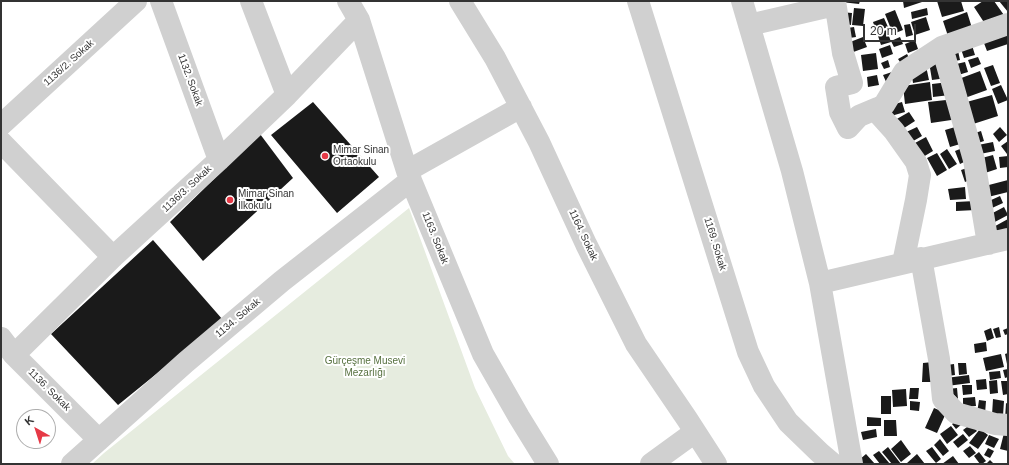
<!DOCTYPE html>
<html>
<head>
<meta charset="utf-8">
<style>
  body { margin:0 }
  #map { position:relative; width:1009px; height:465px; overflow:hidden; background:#fff; font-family:Arial,sans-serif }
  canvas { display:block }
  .frame { position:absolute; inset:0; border:2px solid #333; pointer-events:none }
  .north { position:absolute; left:16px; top:409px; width:40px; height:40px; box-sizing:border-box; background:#fff; border:1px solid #adadad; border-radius:50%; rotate:321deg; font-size:11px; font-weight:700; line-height:16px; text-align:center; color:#333 }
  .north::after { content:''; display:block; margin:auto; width:14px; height:18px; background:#e63946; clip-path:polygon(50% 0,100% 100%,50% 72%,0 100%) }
  .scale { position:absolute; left:863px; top:24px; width:53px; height:18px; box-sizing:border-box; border:2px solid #333; border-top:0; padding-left:5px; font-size:12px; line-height:14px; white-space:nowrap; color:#333; -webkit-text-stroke:3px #fff; paint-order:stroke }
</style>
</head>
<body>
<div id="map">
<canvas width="1009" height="465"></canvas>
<div class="frame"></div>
<div class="north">K</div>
<div class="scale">20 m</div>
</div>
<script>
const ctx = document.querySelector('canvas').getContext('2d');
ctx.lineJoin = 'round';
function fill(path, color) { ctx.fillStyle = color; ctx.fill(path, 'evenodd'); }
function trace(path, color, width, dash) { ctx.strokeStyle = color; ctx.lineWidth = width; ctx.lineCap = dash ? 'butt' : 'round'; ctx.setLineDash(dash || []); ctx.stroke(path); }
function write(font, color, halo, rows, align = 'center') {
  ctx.font = font + ' Arial,sans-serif'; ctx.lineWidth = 4; ctx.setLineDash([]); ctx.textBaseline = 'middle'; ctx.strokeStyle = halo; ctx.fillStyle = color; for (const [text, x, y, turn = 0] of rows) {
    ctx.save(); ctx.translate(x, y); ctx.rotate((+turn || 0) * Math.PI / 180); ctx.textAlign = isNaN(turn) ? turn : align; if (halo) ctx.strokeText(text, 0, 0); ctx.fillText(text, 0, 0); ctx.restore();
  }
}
fill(new Path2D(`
  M409,208L475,388L508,456L515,464H92L104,453Z`), '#e6ecdf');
fill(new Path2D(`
  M841,1H860L859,4L841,2Z
  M903,1H925L904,8Z
  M937,1H961L964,11L942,17Z
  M983,1H994L1006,18L989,30L974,7Z
  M999,1H1008V12Z
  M854,8L865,9L863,26L852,25Z
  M927,8L928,15L912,19L911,12Z
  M895,10L903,30L893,34L885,14Z
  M840,12L852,13L851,25L839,23Z
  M967,12L972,28L948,36L943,21Z
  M926,17L930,30L915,35L911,22Z
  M884,18L888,27L876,31L873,22Z
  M910,24L913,35L906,37L904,25Z
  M854,27L856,37L843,39L841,29Z
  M1008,29V44L987,51L982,38Z
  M887,30L891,42L881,45L877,33Z
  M863,37L867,47L848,54L845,44Z
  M900,37L903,44L894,47L891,41Z
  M915,40L918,49L908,53L905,44Z
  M971,42L975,55L964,58L960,46Z
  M890,45L893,54L882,58L879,49Z
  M957,46L960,60L951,62Z
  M876,53L878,69L863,71L861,55Z
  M907,54L912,63L904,68L898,59Z
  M978,57L981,64L971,68L968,60Z
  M944,59L947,78L932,80L929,62Z
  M888,60L890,67L884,69L881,63Z
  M965,62L968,72L955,76L952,65Z
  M993,65L1000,83L991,86L984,68Z
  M926,66L929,80L913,83L911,69Z
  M980,71L987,90L962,99L956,80Z
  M892,72L887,84L883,75Z
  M877,75L879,85L868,87L867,77Z
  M930,82L932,100L905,104L903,86Z
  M949,82L950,95L933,97L932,84Z
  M1001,85L1008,100L998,104L992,89Z
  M992,95L998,116L970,125L963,103Z
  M955,99L958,119L931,123L928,102Z
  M313,102L379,177L337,213L271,135Z
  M902,102L905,112L891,116L888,106Z
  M909,112L915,121L901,130L895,120Z
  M962,125L967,142L950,147L945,130Z
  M917,127L922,136L908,144L902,134Z
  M1000,127L1007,135L999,142L993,134Z
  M981,131L984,141L975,144L972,134Z
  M260,134L293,178L203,261L170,222Z
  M926,137L933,151L923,157L915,143Z
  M1008,141V154H1007L1001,146Z
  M993,142L995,151L980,154L978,145Z
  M965,147L970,159L960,164L955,151Z
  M947,149L957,164L949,169L940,154Z
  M937,153L947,170L937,176L927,158Z
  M993,155L997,169L982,174L978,159Z
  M1008,156V167L1000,168L999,157Z
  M970,167L974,178L965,182L961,170Z
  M1008,180V192L988,197L985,186Z
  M965,187L966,199L950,200L948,189Z
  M1000,196L1003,203L992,208L989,201Z
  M975,201L976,210L956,211V202Z
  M1004,207L1008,215L991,224L987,216Z
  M1008,219V231L988,230Z
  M153,240L223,320L118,405L51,334Z
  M999,327L1001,337L996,338L993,329Z
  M991,328L994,338L987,341L984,331Z
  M1008,328V334L1005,335L1003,330Z
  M986,342L987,351L975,353L974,344Z
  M1008,353V364H1007L1005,354Z
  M1001,354L1004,367L986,371L983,358Z
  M933,362V382H922L923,363Z
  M958,363H966L967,374L959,375Z
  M954,364L955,375L948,376L947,365Z
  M1008,369V377L1005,378L1003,370Z
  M1000,371L1001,378L990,380L989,372Z
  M969,375L970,383L947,386L946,378Z
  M986,379L987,389L977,390L976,380Z
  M997,380L998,393L990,394L989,381Z
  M1001,381H1008V394L1003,395Z
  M962,385H972V394L963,395Z
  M910,388H919L918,399H909Z
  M957,388L958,399L948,389Z
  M906,389L907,406L893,407L892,390Z
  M881,396H891V414H881Z
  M975,397L976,406L963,407V398Z
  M993,399L1004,401L1003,416L992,415Z
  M979,400L986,401L985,414L977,413Z
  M910,401L920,402L919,411L910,410Z
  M1006,403L1008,404V420L1005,419Z
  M934,408L946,413L937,433L925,428Z
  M867,417L881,418V426H867Z
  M958,419L962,424L956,429L952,424Z
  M884,420H896L897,436H884Z
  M971,424L977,431L969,437L963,430Z
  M951,426L958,435L947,444L940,434Z
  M876,429L877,437L863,440L861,432Z
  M980,429L988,435L978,449L969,443Z
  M1004,433L1008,434V451L1000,449Z
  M963,434L968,440L958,448L953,442Z
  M989,435L999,439L994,448L985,444Z
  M940,439L949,451L943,456L934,445Z
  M901,440L911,454L901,462L891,449Z
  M970,446L976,453L969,458L963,451Z
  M888,447L901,464H892L882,452Z
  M932,447L941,459L936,463L926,451Z
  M988,448L994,451L990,458L984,455Z
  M879,451L890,464H880L873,455Z
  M979,452L986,461L982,464H980L974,456Z
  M866,454L875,464H863L859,460Z
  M917,454L925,464H907V463Z
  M953,456L959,464H942Z
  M990,460L994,464H986Z`), '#1a1a1a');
trace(new Path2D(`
  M161,1L219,160
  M251,1L287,95
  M348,1L359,20L407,171L483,354L519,417L548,464
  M460,1L495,58L539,142L586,244L636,344L687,419L716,464
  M638,1L748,352L764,386L788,422L820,453L833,464
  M742,1L792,171L820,283L852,464
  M835,1L843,53L852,83L836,87L840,112L848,128L859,116L878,108
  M749,25L835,5
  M942,47L974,160L988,244
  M1,125L136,1
  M1,142L113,257
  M407,171L521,107
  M921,258L939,359L943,399L956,413L995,424L1008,425
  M903,263L916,200L920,175L916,162L894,131L876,111L878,108L884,105L904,72L942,47L1008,24
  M820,283L1008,239
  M1,338L14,355L99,440
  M14,355L113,257L219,160L287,95L359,20
  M72,464L186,362L282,281L411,180
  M651,464L695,432`), '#d0d0d0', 22);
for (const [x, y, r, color] of [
  [325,156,4,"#e63946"],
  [230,200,4,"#e63946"]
]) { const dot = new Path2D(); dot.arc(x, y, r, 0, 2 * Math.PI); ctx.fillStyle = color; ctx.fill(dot); trace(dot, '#fff', 1.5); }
write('10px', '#333', '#fff', [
  ["1136/2. Sokak",69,63,-42],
  ["1132. Sokak",190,80,70],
  ["1136/3. Sokak",187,189,-43],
  ["1164. Sokak",583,235,65],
  ["1163. Sokak",435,238,68],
  ["1169. Sokak",715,244,73],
  ["1134. Sokak",238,318,-40],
  ["1136. Sokak",49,390,45]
]);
write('10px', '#333', '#fff', [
  ["Mimar Sinan",333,150],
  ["Ortaokulu",333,162],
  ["Mimar Sinan",238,194],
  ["İlkokulu",238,206]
], 'left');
write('10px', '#56703f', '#fff', [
  ["Gürçeşme Musevi",365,361],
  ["Mezarlığı",365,373]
]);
</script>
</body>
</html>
